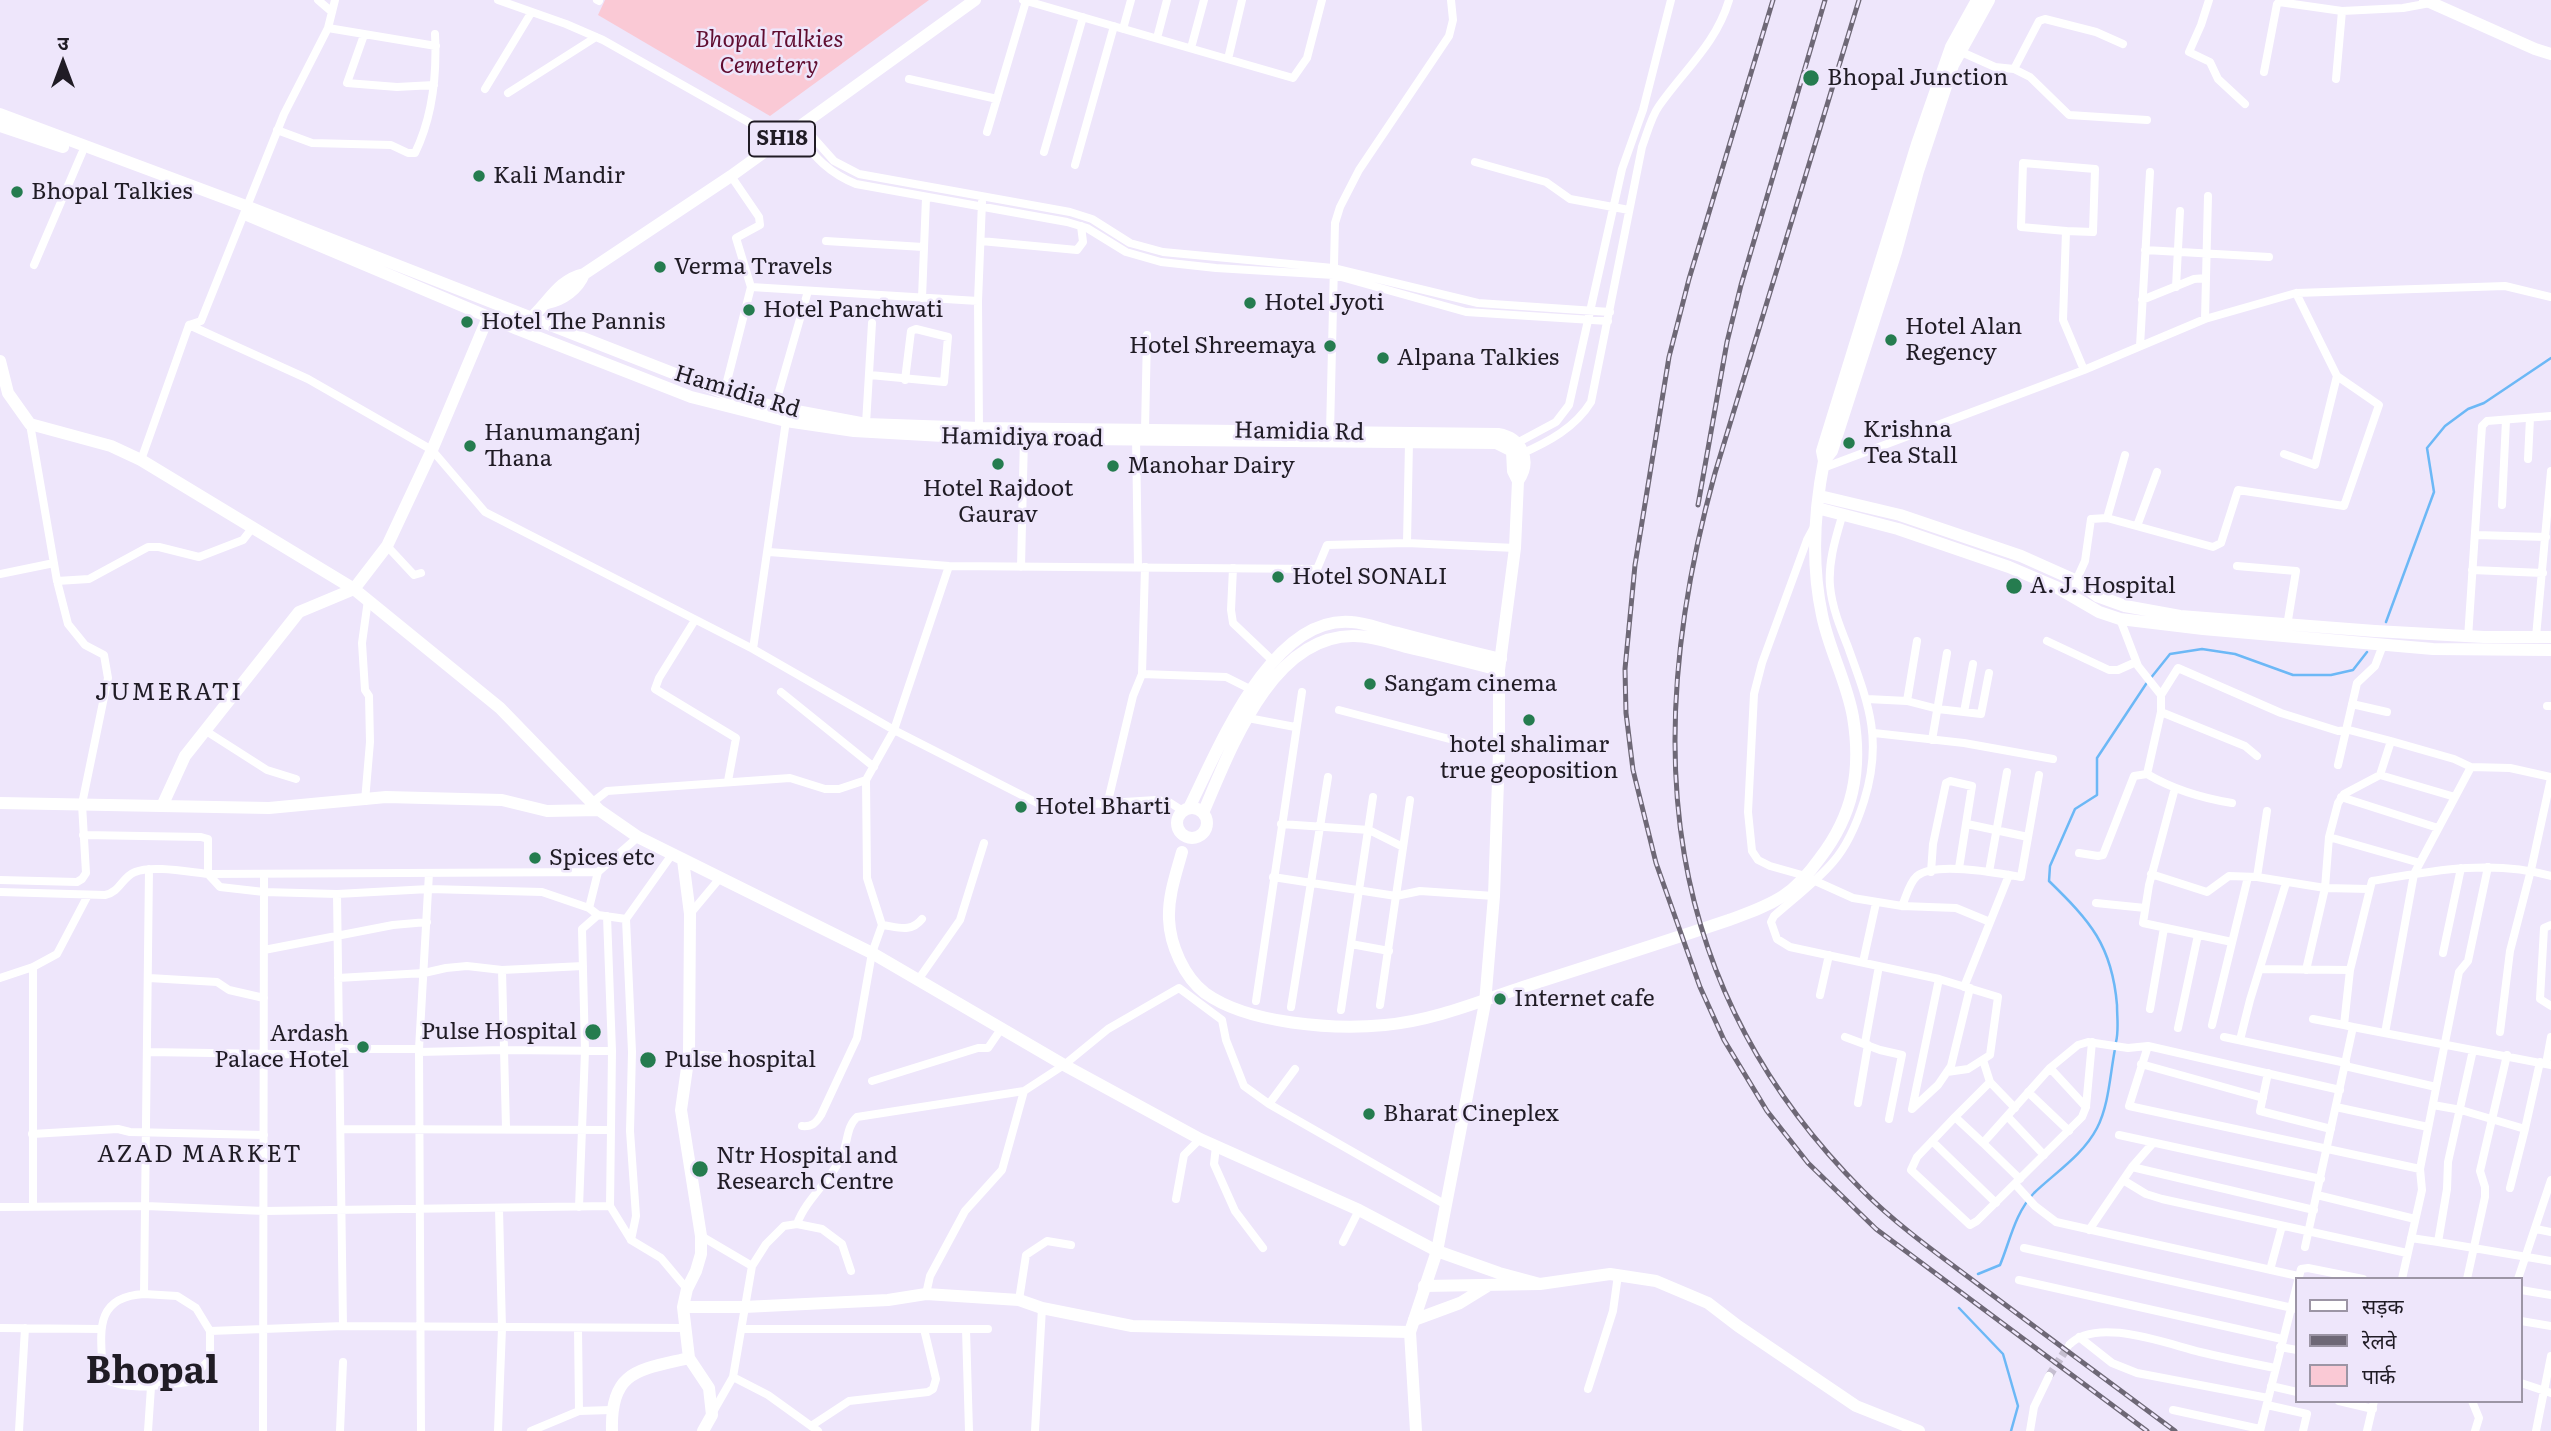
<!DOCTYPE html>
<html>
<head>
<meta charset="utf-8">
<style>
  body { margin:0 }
  #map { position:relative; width:2551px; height:1431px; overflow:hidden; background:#eee6fb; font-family:Literata,"Noto Sans Devanagari",serif }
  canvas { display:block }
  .legend { position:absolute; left:2295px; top:1277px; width:228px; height:126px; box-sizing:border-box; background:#eee6fb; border:2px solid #9c95a5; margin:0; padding:9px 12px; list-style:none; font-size:21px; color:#201c25 }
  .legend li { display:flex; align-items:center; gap:14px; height:35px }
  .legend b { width:35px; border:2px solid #9c95a5 }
  .north { position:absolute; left:28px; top:28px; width:70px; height:70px; -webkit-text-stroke:5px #eee6fb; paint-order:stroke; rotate:0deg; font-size:19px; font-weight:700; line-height:28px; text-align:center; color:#201c25 }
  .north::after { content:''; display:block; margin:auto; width:24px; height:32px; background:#201c25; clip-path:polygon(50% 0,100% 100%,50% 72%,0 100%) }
</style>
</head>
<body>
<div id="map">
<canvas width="2551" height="1431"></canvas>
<ul class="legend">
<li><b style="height:9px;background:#fff"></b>सड़क</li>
<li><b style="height:9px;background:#6e6876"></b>रेलवे</li>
<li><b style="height:19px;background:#fac9d5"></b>पार्क</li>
</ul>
<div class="north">उ</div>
</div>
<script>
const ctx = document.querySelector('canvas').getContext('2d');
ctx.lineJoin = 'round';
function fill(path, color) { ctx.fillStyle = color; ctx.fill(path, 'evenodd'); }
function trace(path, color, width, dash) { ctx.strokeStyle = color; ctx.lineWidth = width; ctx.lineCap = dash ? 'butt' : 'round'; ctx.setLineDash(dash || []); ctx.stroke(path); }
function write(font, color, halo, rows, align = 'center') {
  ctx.font = font + ' Literata,serif'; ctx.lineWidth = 5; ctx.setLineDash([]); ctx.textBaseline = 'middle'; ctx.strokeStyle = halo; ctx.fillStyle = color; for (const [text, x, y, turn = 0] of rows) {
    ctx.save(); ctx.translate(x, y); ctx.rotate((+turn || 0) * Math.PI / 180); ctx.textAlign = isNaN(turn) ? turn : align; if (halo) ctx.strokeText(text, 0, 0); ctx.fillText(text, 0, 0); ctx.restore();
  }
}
fill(new Path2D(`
  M605,0H929L770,116L598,15Z`), '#fac9d5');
trace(new Path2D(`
  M2386,622L2434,492L2427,448L2445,426L2468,409L2484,403L2551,358
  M2116,1042C2119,1030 2117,1018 2117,1005C2112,945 2090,921 2049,881L2050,866L2075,809L2097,795V758L2146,684L2170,654L2202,649L2235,654L2293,675H2331L2353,670L2367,652
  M1978,1274L2000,1265C2010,1241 2015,1213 2034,1193C2056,1172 2083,1155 2097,1128C2109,1105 2110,1074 2115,1049
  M1959,1308L2003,1354L2018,1406L2011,1431`), '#6cb8f6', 2.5);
trace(new Path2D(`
  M2049,1376L2069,1345`), '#c5bed0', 8, [8, 4]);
trace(new Path2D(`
  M318,0L332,12
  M498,0L566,24L603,40L780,140
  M597,0L599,1
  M1023,0L1293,78L1307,58L1322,0
  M2209,0L2201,25L2189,52L2210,62L2218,79L2245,104
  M328,28L436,46
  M1123,29L1131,0
  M364,35L347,83L397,87L434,85
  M1157,38L1167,0
  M1191,48L1204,0
  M1957,50L1995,67L2014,69L2030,77L2069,115L2147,120
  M1228,59L1242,0
  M2014,69L2039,21L2045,19L2096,32L2123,44
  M2264,72L2277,4L2279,2L2342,11L2403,8L2430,3
  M909,79L997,99
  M2336,79L2342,11
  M485,89L531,13
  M508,93L596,37
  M801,124L834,161L859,174L1070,212L1092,219L1130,243L1163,252L1333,268L1478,303L1610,312
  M277,130L312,143L391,145L408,153H415C433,116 437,74 435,34
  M793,130C813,154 826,172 856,184L1067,222L1087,228L1126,252L1161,262L1216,268L1334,275L1466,312L1608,321
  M987,132L1026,1
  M1044,152L1083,17
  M1475,162L1546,182L1570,199L1629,210
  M1075,165L1114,26
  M2066,231L2021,227L2023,163L2095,169L2093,232L2066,231L2063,320L2084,370
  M826,241L923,247
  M981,241L1077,250L1083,242L1081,226
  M2145,250L2269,257
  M34,265L82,153
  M751,287L978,301
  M2176,287L2180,211
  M922,298L926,198
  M2142,300L2194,279L2206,278
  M2205,319L2208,196
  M189,325L308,379L432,450L485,512L753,649L894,730L1045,807L1156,800L1169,802L1183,811
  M2140,346L2150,172
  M870,375L944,382L948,337L916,329L911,331L905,380
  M724,393L751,287L736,238L760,225L759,217L731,176
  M774,409L808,291
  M866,424L872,323
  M979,428L978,301L982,202
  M1145,430L1147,335
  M1330,432L1335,223L1340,207L1359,170L1449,36L1453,20L1451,0
  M1136,437L1138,567
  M1515,444L1556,422L1569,405L1622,169L1643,110L1671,0
  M1521,454C1548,442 1575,428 1591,402L1642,147C1647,134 1651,117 1659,106C1684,70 1716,44 1729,0
  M2284,454L2315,465L2337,376
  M2528,459L2530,418
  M141,460L189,325L201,321L284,114L328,28L335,0
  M1823,468L2084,370L2205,319L2296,293L2505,286L2551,297
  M2502,505L2506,420
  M1843,513C1836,537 1828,561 1830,586C1832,607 1840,627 1848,647C1869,705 1883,740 1864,801C1857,823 1848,845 1833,862C1816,882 1793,899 1774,916L1771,922L1777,939L1790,947L1939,979L1998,997L1990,1055L1968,1069L1947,1072
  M2107,518L2125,455
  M2137,526L2157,472
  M1814,527L1807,540L1762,663L1754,694L1748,812L1752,851L1758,860L1770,866L1802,875L1853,898L1902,906L1956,908L1990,922
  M2476,535L2546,537
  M1407,543L1409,442
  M387,546L414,575L421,573
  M769,552L949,566L1317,569L1327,545L1407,543L1515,548
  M2237,566L2296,571L2287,626
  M1021,567L1024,437
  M1233,568L1231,610L1233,623L1273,661
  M2472,570L2543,573
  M0,574L54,563
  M57,581L89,579L148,547H159L199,557L243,540L253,527
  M2070,594L2085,561L2091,519L2107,518L2213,547L2221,543L2238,490L2344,506L2379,405L2337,376L2296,293
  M2120,619L2138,666L2161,695
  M695,620L659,678L655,689L736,738L728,781
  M2536,637L2551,471
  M2468,638L2482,426L2487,421L2551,416
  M2047,641L2109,670H2118L2136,662
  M753,649L786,421
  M1142,674L1226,677L1250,689
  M781,692L874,767
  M1867,699L1907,701L1938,709L1981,714L1989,673
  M1907,701L1917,641
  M2352,704L2387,712
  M2547,706H2551
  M1339,710L1499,752
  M1964,712L1973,664
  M2161,712L2245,746L2257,756
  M1248,718L1295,727
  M206,731L267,770L296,779
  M1874,733L1964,743L2053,759
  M1932,740L1947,653
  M2338,765L2357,683L2375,666L2383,645
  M2380,775L2455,797
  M2175,788L2149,885L2143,923L2232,942
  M2341,797L2438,828
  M365,801L370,742L369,696L365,690L362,643L368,600
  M1108,801L1133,696L1142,674L1145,567
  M593,802L607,791L790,778L825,789H839L866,780
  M2232,803C2201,798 2174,790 2147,774L2161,712V695L2178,668L2281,713L2338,731L2349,730L2391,741L2454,759L2471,767L2510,768L2551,777
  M1281,824L1369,830L1403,847
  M1967,824L2028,837
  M83,835L201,837L208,839V874L220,887L264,892L337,894L429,889L542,892L589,908
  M2329,837L2420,863
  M2079,853L2098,856L2103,855L2134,776L2147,774
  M598,872L589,908L598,915L626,919
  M1931,872L1933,844L1946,783L1950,781L1972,786L1959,868
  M1989,872L2007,772
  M2151,874L2207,892L2229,876L2257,877L2325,888L2369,889
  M1273,877L1396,896L1420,891L1494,896
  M2257,877L2267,811
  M0,880L77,882L82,879L86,873L82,804L108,678L104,655L85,645L68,624L57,581L30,424
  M0,892L105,895C120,892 122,877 135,872C152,865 188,872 208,874L598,872L638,837
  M337,894L343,1326
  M2096,903L2145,908
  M1902,906C1906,897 1909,883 1917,876C1935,861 1998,873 2021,877L2039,775
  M690,914L720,878
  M607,916L612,1051L610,1206L631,1240L661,1258L687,1289
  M882,925C898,927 911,933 922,919
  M2551,925L2544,928L2540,999L2551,1006
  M1351,944L1389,951
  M264,950L393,925L427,922
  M2443,953L2461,868
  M1863,962L1876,903
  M2260,969L2350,970
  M502,970L506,1128
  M2306,970L2325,888L2329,837L2338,803L2344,794L2380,775L2391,741
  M0,978L33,967L57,954L88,895
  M149,978L217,982L229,990L264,998
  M338,978L424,973L446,968L467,966L502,970L583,966
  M1939,979L1912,1109L1938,1085L1951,1066L1970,988
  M918,980L960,920L984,843
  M1964,987L2009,875
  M1820,995L1829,955
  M1256,1001L1302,692
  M1380,1005L1410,800
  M1291,1007L1328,777
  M2150,1009L2164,928
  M1341,1010L1373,797
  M2313,1019L2344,1025
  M2212,1025L2248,877
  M2353,1027L2551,1065
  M2178,1028L2198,935
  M2500,1032L2510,951L2531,870L2551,778
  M2385,1033L2414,874L2471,767
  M1845,1037L1880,1050L1902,1055L1889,1119
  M2224,1037L2346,1063
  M2240,1040L2250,1000L2286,883
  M1865,1043L1879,966
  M2148,1046L2129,1106L2420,1169
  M148,1052L339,1055L344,1049H419
  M419,1052L503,1050L612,1051
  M689,1054L797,1063
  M1983,1060L1990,1082L2015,1108
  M2141,1064L2263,1098
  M2546,1064L2551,1037
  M2345,1066L2436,1087
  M2050,1068L2086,1107
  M2268,1073L2260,1111L2331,1129
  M872,1081L978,1048H988L1001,1029
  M1990,1082L1955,1117L1983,1143L2050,1068L2078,1045L2088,1042L2128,1048L2148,1046L2340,1090
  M2028,1092L2069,1131
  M1858,1103L1868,1045
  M1269,1104L1295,1069
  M2433,1105L2461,1110L2525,1129L2540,1062
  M2336,1107L2428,1127
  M1955,1117L1917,1157L1911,1170L1970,1225L1977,1221L2082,1117L2086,1107L2092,1042
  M2008,1117L2044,1155
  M802,1126C812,1127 816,1123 821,1115L857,1038L872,953L882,925L867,878L866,780L894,730L949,566
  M341,1129L611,1130
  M32,1134L118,1129L130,1132L264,1135
  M2119,1135L2321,1179
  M1932,1141L1996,1203
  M1983,1143L2020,1179
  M1216,1146L1214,1164L1235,1211L1263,1248
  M2132,1167L2314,1210
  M2123,1180L2146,1194L2162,1199L2407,1253
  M2015,1184L2035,1206L2056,1222L2298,1276
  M2510,1188L2525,1129
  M2317,1195L2415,1219
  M1176,1199L1184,1155L1200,1139
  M0,1207L146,1206L264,1211L610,1206
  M33,1207V967
  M579,1207L585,1051L582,929L598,915
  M797,1224C807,1197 833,1179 843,1153C848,1140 847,1126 857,1117L1024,1091L1064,1065L1108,1029L1179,988L1222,1020L1226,1040L1244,1086L1269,1104L1446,1205
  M2536,1229L2551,1232
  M2089,1230L2132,1167L2153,1143
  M701,1236L752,1266
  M2411,1238L2438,1242L2447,1189L2448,1162L2473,1050
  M631,1240L636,1216L630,1131L632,1052L626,919L673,853
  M1343,1242L1359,1210
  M2438,1242L2551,1261
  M2305,1247L2353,1027L2344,1025L2350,970L2372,881C2431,871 2492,859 2551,876
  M2024,1248L2297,1309
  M2270,1270L2282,1226
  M2402,1279L2422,1190L2420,1169L2459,972L2468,961L2488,867
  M2467,1279L2485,1197V1187L2480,1171L2507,1055
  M2518,1279L2551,1180
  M2019,1280L2282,1339
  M2521,1290L2551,1295
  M144,1294L149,869
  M144,1294L177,1296L196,1308L210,1331V1359L188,1382C162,1385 128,1392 103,1378C102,1338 90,1297 144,1294Z
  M926,1294L930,1276L965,1211L1002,1170L1024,1091
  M1019,1300L1026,1255L1047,1241L1071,1245
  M2521,1321L2551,1326
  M0,1328L101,1329
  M578,1328L579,1411
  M742,1329H988
  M966,1329L969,1431
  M210,1331L343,1326L687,1328
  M2079,1337L2112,1363L2137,1373L2268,1398
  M2069,1345C2096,1316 2167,1344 2200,1352C2225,1358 2250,1363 2275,1368
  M2280,1347L2297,1350
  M733,1377L768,1395L818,1431
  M2521,1383L2551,1393
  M2271,1386L2297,1392
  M1588,1389L1613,1311L1618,1275
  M2339,1401L2373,1409
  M2472,1401L2479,1418L2475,1431
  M2267,1405L2307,1414L2303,1431
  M2173,1410L2260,1429
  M713,1412L733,1377L752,1266L766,1244L784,1226L797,1224L822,1229L842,1244L851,1271
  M811,1426L849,1401L928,1392L933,1389L936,1379L924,1329
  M19,1431L25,1328
  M148,1431L151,1387
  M263,1431L264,874
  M340,1431L343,1362
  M421,1431L419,1049L429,873
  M498,1431L502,1328L499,1209
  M531,1431L579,1411L611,1410
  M1035,1431L1042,1308
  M2030,1431L2034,1407L2049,1376
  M2260,1431L2301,1269L2308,1268L2363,1279
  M2367,1431L2374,1401
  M2536,1431L2551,1356`), '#fff', 8);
trace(new Path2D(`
  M2425,0L2535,49L2551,54
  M0,361L8,393L30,424L111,446L141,460L354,589L500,708L599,810L638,837L872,953L1064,1065L1200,1139L1359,1210L1437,1251L1499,1273L1540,1284
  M1824,461L1832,451L1896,252L1918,171L1953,65L1989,0
  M1820,496L1900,515L2021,556L2077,581L2097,596L2125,606L2180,616L2375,631L2484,637H2551
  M1817,508L1898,529L2009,567L2056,587L2099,612L2120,619L2203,629L2433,649L2551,650
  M0,803L269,808L386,797L502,800L547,811L599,810
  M163,804L185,756L299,612L354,589L387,546L432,450L488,317
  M1177 823a15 15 0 1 1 30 0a15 15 0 1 1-30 0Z
  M1189,808C1218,750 1271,614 1352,622C1367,623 1383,630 1398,633C1432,642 1467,651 1501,659
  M1203,813C1230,751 1271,635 1354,636C1371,636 1389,642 1406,647C1437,654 1468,662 1499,670
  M1182,852C1176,874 1168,896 1169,919C1170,945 1184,977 1205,993C1248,1024 1334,1030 1385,1025C1432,1021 1478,1002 1523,987C1592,965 1661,943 1729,920C1748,913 1766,907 1783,896C1797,887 1810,872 1820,858C1853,815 1862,771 1853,717C1847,682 1829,650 1822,615C1811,564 1814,512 1824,461L1822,451L1917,144L1951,47L1977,0
  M683,860L690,914L689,1054L681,1110L701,1236V1254L696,1271L687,1289L683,1307L689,1358L709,1388L712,1415L703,1431
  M1424,1286L1540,1284L1610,1274L1656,1281L1708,1303L1738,1326L1856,1406L1919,1431
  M683,1307H744L888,1300L926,1294L1019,1300L1042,1308L1132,1326L1410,1332
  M1414,1320L1460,1303L1486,1287
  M612,1431C610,1370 639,1370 689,1358`), '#fff', 12);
trace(new Path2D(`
  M0,114L246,206L724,393L775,407L866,424L979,428L1498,434C1522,438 1532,461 1518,481L1515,548L1499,670V752L1494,896L1485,1003L1437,1251L1410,1332L1416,1431
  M0,126L63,147
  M247,215L517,329L691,397L786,421L854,431L979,438L1496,443L1512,451L1513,471L1518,481
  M547,303C563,300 578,289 584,274
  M525,323C547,307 556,280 584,274L731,176L975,0`), '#fff', 12);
const rail = new Path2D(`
  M1773,0L1689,279L1669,357L1635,565L1625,669L1626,713L1633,770L1656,863L1700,987L1724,1040L1767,1111L1808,1163L1876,1229L2147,1431
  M1859,0L1715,473C1641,740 1658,986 1863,1191C1902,1230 1948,1261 1991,1294C2052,1340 2113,1385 2175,1431
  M1698,505L1727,342L1741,285L1825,0`);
trace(rail, '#6e6876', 5);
trace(rail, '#eee6fb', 2.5, [8]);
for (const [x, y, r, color] of [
  [1811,78,9,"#257c4f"],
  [479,176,7,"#257c4f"],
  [17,192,7,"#257c4f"],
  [660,267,7,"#257c4f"],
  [1250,303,7,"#257c4f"],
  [749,310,7,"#257c4f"],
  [467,322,7,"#257c4f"],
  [1891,340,7,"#257c4f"],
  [1330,346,7,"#257c4f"],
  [1383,358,7,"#257c4f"],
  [1849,443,7,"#257c4f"],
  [470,446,7,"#257c4f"],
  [998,464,7,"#257c4f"],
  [1113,466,7,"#257c4f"],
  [1278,577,7,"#257c4f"],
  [2014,586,9,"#257c4f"],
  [1370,684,7,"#257c4f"],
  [1529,720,7,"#257c4f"],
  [1021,807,7,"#257c4f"],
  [535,858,7,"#257c4f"],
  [1500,999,7,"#257c4f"],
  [593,1032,9,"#257c4f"],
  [363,1047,7,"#257c4f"],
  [648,1060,9,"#257c4f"],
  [1369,1114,7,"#257c4f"],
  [700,1169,9,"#257c4f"]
]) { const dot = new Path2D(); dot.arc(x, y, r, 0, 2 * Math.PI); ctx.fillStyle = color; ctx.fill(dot); trace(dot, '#eee6fb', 2.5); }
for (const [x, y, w] of [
  [782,139,66]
]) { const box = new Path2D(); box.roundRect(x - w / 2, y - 17.5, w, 35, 5); ctx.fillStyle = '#eee6fb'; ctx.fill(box); trace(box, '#201c25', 2); }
write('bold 21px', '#201c25', null, [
  ["SH18",782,139]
]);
write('italic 23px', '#600d30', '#eee6fb', [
  ["Bhopal Talkies",769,40],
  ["Cemetery",769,66]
]);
write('23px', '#201c25', '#eee6fb', [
  ["Bhopal Junction",1827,78],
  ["Kali Mandir",493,176],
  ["Bhopal Talkies",31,192],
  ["Verma Travels",674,267],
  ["Hotel Jyoti",1264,303],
  ["Hotel Panchwati",763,310],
  ["Hotel The Pannis",481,322],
  ["Hotel Alan",1905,327],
  ["Regency",1905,353],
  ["Hotel Shreemaya",1316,346,"right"],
  ["Alpana Talkies",1397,358],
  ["Krishna",1863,430],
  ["Tea Stall",1863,456],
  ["Hanumanganj",484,433],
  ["Thana",484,459],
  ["Manohar Dairy",1127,466],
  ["Hotel Rajdoot",998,489,"center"],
  ["Gaurav",998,515,"center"],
  ["Hotel SONALI",1292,577],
  ["A. J. Hospital",2030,586],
  ["Sangam cinema",1384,684],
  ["hotel shalimar",1529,745,"center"],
  ["true geoposition",1529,771,"center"],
  ["Hotel Bharti",1035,807],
  ["Spices etc",549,858],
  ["Internet cafe",1514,999],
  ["Pulse Hospital",577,1032,"right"],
  ["Ardash",349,1034,"right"],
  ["Palace Hotel",349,1060,"right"],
  ["Pulse hospital",664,1060],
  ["Bharat Cineplex",1383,1114],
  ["Ntr Hospital and",716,1156],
  ["Research Centre",716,1182]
], 'left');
write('23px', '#201c25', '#eee6fb', [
  ["Hamidia Rd",737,392,17],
  ["Hamidia Rd",1299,432,1],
  ["Hamidiya road",1022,438,1]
]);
ctx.letterSpacing = '2px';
write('24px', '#201c25', '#eee6fb', [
  ["JUMERATI",169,693],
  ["AZAD MARKET",200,1155]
]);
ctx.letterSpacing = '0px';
write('bold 37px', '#201c25', '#eee6fb', [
  ["Bhopal",152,1372]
]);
</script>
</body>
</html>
